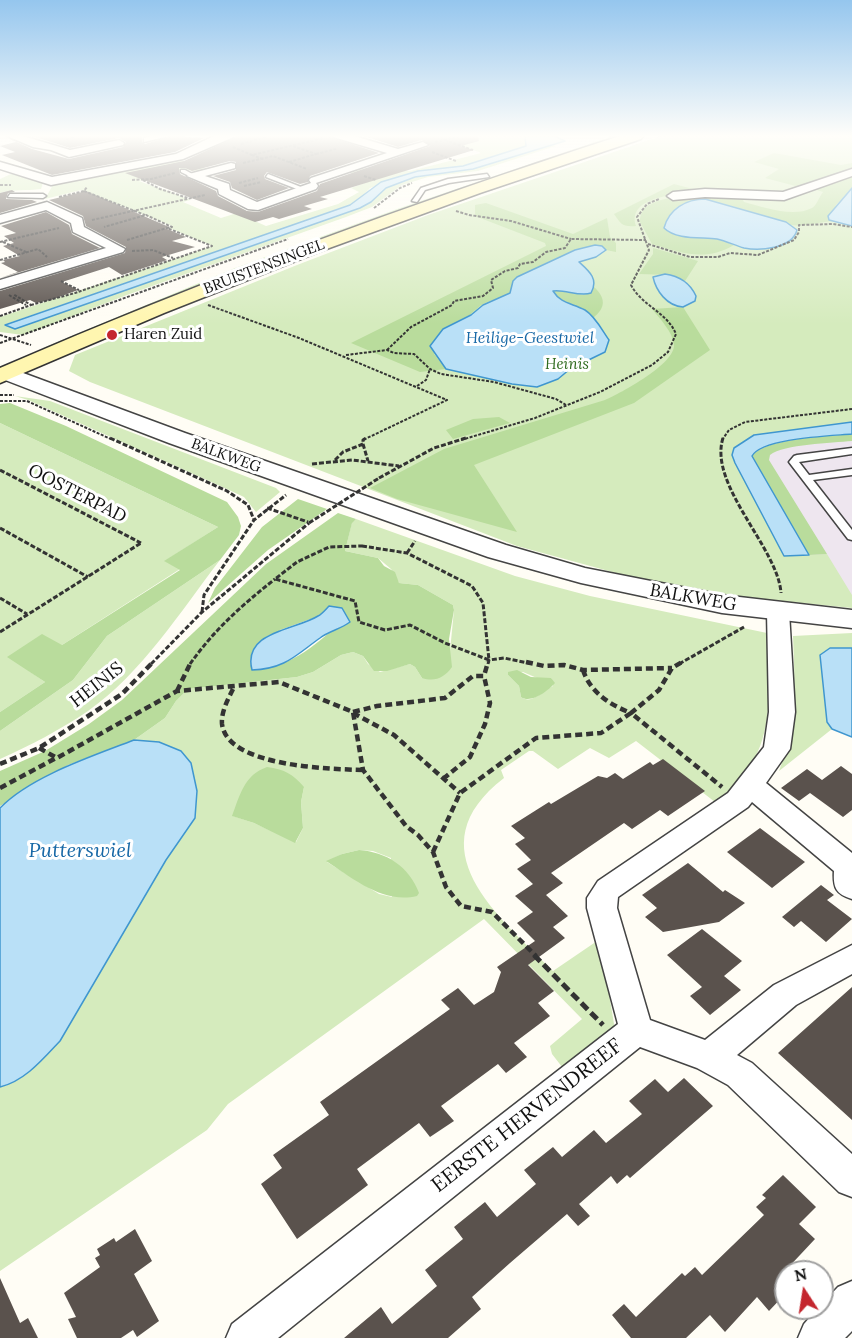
<!DOCTYPE html>
<html>
<head>
<meta charset="utf-8">
<style>
  body { margin:0 }
  #map { position:relative; width:852px; height:1338px; overflow:hidden; background:#fffdf5; font-family:Lora,serif }
  canvas { display:block }
  .north { position:absolute; left:774px; top:1260px; width:60px; height:60px; box-sizing:border-box; background:#fff; border:2px solid #a0a0a0; border-radius:50%; rotate:348deg; font-size:16px; font-weight:700; line-height:24px; text-align:center; color:#111 }
  .north::after { content:''; display:block; margin:auto; width:21px; height:27px; background:#c4262e; clip-path:polygon(50% 0,100% 100%,50% 72%,0 100%) }
</style>
</head>
<body>
<div id="map">
<canvas width="852" height="1338"></canvas>
<div class="north">N</div>
</div>
<script>
const ctx = document.querySelector('canvas').getContext('2d');
ctx.lineJoin = 'round';
function fill(path, color) { ctx.fillStyle = color; ctx.fill(path, 'evenodd'); }
function trace(path, color, width, dash) { ctx.strokeStyle = color; ctx.lineWidth = width; ctx.lineCap = dash ? 'butt' : 'round'; ctx.setLineDash(dash || []); ctx.stroke(path); }
function write(font, color, halo, rows, align = 'center') {
  ctx.font = font + ' Lora,serif'; ctx.lineWidth = 6; ctx.setLineDash([]); ctx.textBaseline = 'middle'; ctx.strokeStyle = halo; ctx.fillStyle = color; for (const [text, x, y, turn = 0] of rows) {
    ctx.save(); ctx.translate(x, y); ctx.rotate((+turn || 0) * Math.PI / 180); ctx.textAlign = isNaN(turn) ? turn : align; if (halo) ctx.strokeText(text, 0, 0); ctx.fillText(text, 0, 0); ctx.restore();
  }
}
fill(new Path2D(`
  M852,434V605H831L731,452Z`), '#eee6ef');
fill(new Path2D(`
  M464,136H525L527,146L463,166L418,171L370,188L359,200L350,205L6,324L15,329L360,208L371,202L386,188L415,177L473,169L550,145L556,146L478,171L428,177L402,185L372,207L346,217L127,295L34,331L23,335L0,332V317L213,246L169,228L172,226L81,190L45,199L54,183L178,159L206,169L197,171L182,170L139,181C157,188 173,192 190,200L183,202L221,218L237,213L266,226L338,204L359,192L351,188L373,180L349,172C372,165 366,170 386,173C394,174 401,170 410,171L481,153L447,140Z
  M612,136H629L50,350L43,348L235,268L397,209Z
  M661,136H852V422L753,436L785,556L827,554L852,595V608L720,595L627,576L517,546L90,382L69,371L75,355L297,265L428,215Z
  M13,173L43,183L41,189C27,191 13,189 0,193V179Z
  M15,396L50,401L276,488L280,492L256,512L244,497L229,490L28,400Z
  M0,423L218,527L165,561L180,569L62,645L29,671L45,682L0,712Z
  M356,519L515,576L590,596L767,633C770,646 768,661 769,675C770,730 762,768 715,802L636,741L609,758L590,748L558,769L533,751H529L501,770L504,778C413,848 498,916 553,971L600,939L615,1030L566,1072L552,1054L550,1046L582,1019L484,919L228,1104L207,1130L0,1271V1087L8,1085L195,818L197,791L159,742L134,740L165,718L176,701L188,689L297,677L313,672L341,655L353,652L363,656L368,664L380,672L410,664L415,667L422,678L450,651L454,610L453,605L418,585L399,583L391,569L378,558L345,551L352,522ZM523,672L537,678H551L553,686C542,691 532,705 521,697L519,686L508,675ZM304,787L301,802L303,828L296,842L254,823L233,816ZM359,850L373,851L391,858L392,897L379,894L327,862L342,854Z
  M220,560C180,612 142,673 88,711C60,730 31,745 0,759V731L73,680L107,636Z
  M852,633V648H830L827,722L832,729L779,771C797,726 795,683 793,636Z`), '#d5ebbd');
fill(new Path2D(`
  M774,153L841,165L852,163V171L803,188L765,178L779,169L754,162Z
  M852,173V188L836,205L829,220L833,221C820,222 803,227 791,225C756,219 680,171 664,228L686,236L717,239L734,245C705,262 683,253 652,244L640,222C638,188 719,196 741,196L744,202C763,207 793,218 812,208C817,205 819,197 823,192L814,189Z
  M674,184L704,192C684,194 626,194 636,226C622,227 621,224 614,214Z
  M486,203L573,234L607,218L610,237L616,243V252L606,250L602,246C579,244 532,269 513,281L510,293C501,299 488,300 480,306C462,321 450,335 434,354L446,369L420,372L351,343L546,246L545,243L475,216V205Z
  M653,248L657,249L698,261L685,281L671,275L639,274L653,254Z
  M594,287C606,298 606,308 593,318C581,305 563,306 552,290L583,295L591,293Z
  M683,307L710,350L634,403L474,465L517,532L397,499L370,488L444,449L605,400C621,393 675,364 674,345C673,332 660,319 652,309Z
  M10,403L66,426L227,502L238,517L241,526L239,535L220,560L107,636L73,680L0,731V712L45,682L7,657L42,634L62,645L180,570L164,561L218,527L0,423V404Z
  M499,417L510,423L453,439L446,430L473,419Z
  M852,434V441C832,443 784,444 770,455L769,460L827,554L809,555L752,457C762,438 830,436 852,434Z
  M298,499L327,509L268,550L208,603L215,588L262,527Z
  M338,513L356,519L352,523L345,551L378,558L384,566L395,572L399,583L418,585L453,605L454,610L449,639L452,667C444,678 435,682 422,678L415,667L410,664L387,671H374L363,656L353,652L341,655L313,672L297,677L188,689L176,701L165,718L134,740L68,765L0,806V771L45,751L89,724L122,700L266,564ZM329,606L342,608L347,617C320,641 291,669 253,670L280,630L319,616Z
  M517,670L531,677L551,678L555,683C548,691 531,704 521,697L519,686L508,675V672Z
  M267,767C284,769 293,774 304,787L301,802L303,828L295,843L254,823L232,816C240,795 244,775 267,767Z
  M359,850C386,852 409,866 419,893L417,896C383,904 354,879 326,861L342,854Z`), '#b9dc9c');
const water = new Path2D(`
  M525,136H554L565,141L473,169L415,177L386,188L371,202L360,208L15,329L5,325L350,205L381,182L418,171L463,166L526,146Z
  M852,188V226L829,220L828,216Z
  M705,199L786,222L797,230C792,249 759,251 744,248C734,245 726,241 717,239C701,237 676,240 664,228C669,209 686,199 705,199Z
  M595,245L602,246L606,250L596,257L579,262C589,271 599,279 591,293C579,297 565,289 553,291C561,304 572,303 585,310C595,316 602,330 609,340L605,352L570,369L558,379L537,387L512,384L446,369L430,346L443,329L471,315L483,305L510,293L513,281L517,277L575,250Z
  M665,274C680,276 690,283 696,296L695,301L683,307C667,306 656,291 653,277Z
  M852,422V434C830,436 762,438 752,456L809,555L784,556L735,463L732,455L734,448L754,435Z
  M329,606L342,608L350,622C341,629 329,631 320,638C296,655 285,669 252,670C242,631 296,630 318,616C322,614 326,609 329,606Z
  M830,648H852V737L832,729L827,722L820,655Z
  M134,740L159,742L181,751L191,763L197,791L195,818L166,860L60,1041C43,1059 25,1081 0,1087V808C31,776 93,756 134,740Z`);
fill(water, '#b9e0f7');
trace(water, '#3f96cf', 1.5);
fill(new Path2D(`
  M4,136L32,149L69,159L123,147L126,142L119,138L70,148L32,136H142V142L145,144L171,136L204,138L175,152L52,175L2,155L15,152L0,146L16,142Z
  M238,136H328L379,153L310,176L308,182L300,184L267,172L264,176L265,179L289,188L257,200L232,188L230,182L213,176L236,170V162L230,161L192,171L185,168H179L180,174L216,191L218,196L247,211L258,212L317,191L320,184L430,146L422,140L398,147L364,136H478L479,141L461,146L474,150L320,197L328,199L304,206L312,209L279,219L273,217L255,222L125,173L184,161Z
  M12,190L15,192L8,193L6,199L32,200L37,202L0,213V193Z
  M86,191L169,227L165,228L186,237L172,241L195,247L162,257L167,260L156,264L122,275L109,267L62,282L78,290L51,300L36,303L30,300L0,309V291L125,253L126,247L86,226L83,216L49,200Z
  M46,212L69,225L72,234L100,248L0,278L18,272L1,263L5,262L3,260L20,256L3,246L14,243L4,236L16,233L1,226Z
  M663,759L705,791L668,816L660,810L632,829L624,823L551,873L563,883L546,895L568,916L553,927L565,938L528,965L554,991L538,1003L550,1016L514,1043L527,1057L506,1073L498,1064L441,1106L454,1121L430,1137L419,1123L357,1169L368,1185L297,1239L261,1184L282,1168L273,1155L329,1115L320,1102L450,1009L441,1000L458,988L474,1005L494,992L501,972L497,967L535,941L517,923L533,912L515,896L533,884L517,869L531,860L515,844L525,838L511,826L549,802L551,804L598,776L607,778L615,773L623,779L650,762L653,765Z
  M841,766L852,774V810L843,817L810,793L799,801L781,788L807,769L822,780Z
  M760,828L805,862L772,888L727,852Z
  M688,863L723,892L725,890L745,903L719,922L663,932L645,917L657,908L642,895Z
  M821,885L834,895L827,900L852,919L826,942L801,921L794,927L782,917Z
  M702,929L742,961L724,976L741,990L710,1015L690,996L702,987L667,955Z
  M852,987V1120L778,1053Z
  M684,1078L713,1106L630,1178L627,1175L617,1184L611,1176L579,1204L590,1216L578,1226L567,1214L510,1263L472,1297L481,1309L448,1338H344L381,1307L392,1324L437,1286L425,1270L463,1239L454,1227L485,1202L497,1217L536,1184L524,1170L553,1147L562,1157L594,1130L606,1143L642,1114L629,1101L655,1079L668,1092Z
  M783,1175L816,1207L799,1224L815,1239L785,1271L786,1293L769,1311L757,1297L725,1332L710,1315L686,1338H631L612,1315L624,1304L636,1317L682,1273L685,1276L695,1267L702,1275L764,1215L756,1207L766,1198L762,1195Z
  M135,1229L152,1261L134,1274L159,1321L137,1337L133,1330L121,1338H77L68,1319L76,1317L64,1293L100,1267L95,1258L100,1255L97,1249L114,1238L116,1242Z
  M0,1278L20,1323L28,1318L38,1338H0Z`), '#5a524d');
const service = new Path2D(`
  M181,170H185L196,176L191,177L181,172Z
  M268,174L306,189L307,190L302,191L266,177Z
  M487,174L489,177L449,183L425,190L417,202L412,201L421,188L448,179Z
  M10,194H43L46,196L43,198L8,197Z
  M852,448V454L799,462L809,475L852,469V475L813,480L852,530V540L848,539L789,462L794,456L797,455Z`);
const minor = new Path2D(`
  M7,136H23L70,150L119,140L124,143L123,145L69,157L51,150L33,147Z
  M149,136H169L144,142V138Z
  M214,136H236L183,159L51,185L0,169V162L52,177L176,154Z
  M330,136H354L398,149L423,142L428,145L316,183L318,186L316,189L258,210L248,209L219,194L218,189L187,176L189,174L231,163L235,164V168L205,176L229,184L230,190L257,202L311,183L309,180L311,178L387,153Z
  M852,169V176L784,200L705,197L673,200L667,196L673,192L705,189L783,192Z
  M47,202L82,218L84,227L125,249L123,252L0,289V280L106,248L73,232L71,223L46,210L0,223V215Z
  M778,605L786,607L789,612L795,712L790,749L766,783L852,853V899C836,894 833,888 834,871L752,802L748,807L618,897L617,908L650,1020L705,1040L774,985L852,945V974L796,1005L737,1055L752,1063L852,1154V1197L839,1192L728,1085L697,1068L640,1047L278,1338H226L232,1324L618,1024L587,908V898L598,881L728,793L764,747L769,712L767,612L770,607Z
  M852,1281V1331L845,1338H798L804,1324L818,1308H822V1304L838,1287Z`);
const tertiary = new Path2D(`
  M7,367L185,433L506,545L585,568L722,595L852,610V628L722,613L581,583L488,557L169,443L0,378V369Z`);
const secondary = new Path2D(`
  M620,136H643L641,139L480,193L321,251L164,313L0,383V368C203,280 409,204 620,136Z`);
trace(service, '#444', 3);
trace(minor, '#444', 3);
trace(tertiary, '#444', 3);
trace(secondary, '#333', 3);
trace(new Path2D(`
  M66,139L77,136
  M445,140L473,150
  M435,142L461,136
  M241,144L269,136
  M233,147L252,155
  M432,152L456,161
  M316,154L336,149
  M263,159L252,155L324,138
  M289,162L316,154L293,146
  M243,163L273,156L307,169
  M364,176L376,180
  M132,180L151,179L175,173
  M143,180L160,189L188,198
  M239,183L258,178
  M0,185H11
  M244,186L261,182
  M84,191L145,215
  M59,197L84,191L87,187
  M374,208L400,188L412,183
  M456,211L469,215L511,221L571,239
  M92,220L205,195
  M127,240L167,228
  M0,242L59,228
  M3,242L26,252
  M648,244L690,257H718L730,253L758,255L794,240L799,232V225L833,224L852,227
  M132,251L153,250L173,258
  M0,260L38,249L47,257
  M61,281L79,290
  M9,295L26,305
  M31,305L75,293L212,246L167,228L172,227L146,215L104,227
  M208,305L299,338L447,400L363,440
  M0,316L31,305L13,294
  M0,335L31,345
  M0,343L288,239
  M387,350L411,327L452,305L454,301L483,296L493,288L491,280L505,271L518,268L520,264L533,262L546,252L565,248L571,239L646,240
  M346,355L387,350L394,353L414,354L430,369L441,374L494,382L556,399L566,405
  M417,386L426,380L430,369
  M0,395H14
  M0,401H27L113,440
  M461,440L535,418L600,392L652,365L668,352L676,334C667,312 642,306 631,285L649,250L637,217L647,204L659,199
  M722,440L729,430L745,422L852,409`), '#333', 2, [3, 1.5]);
trace(new Path2D(`
  M110,438L227,491L248,505L254,520
  M723,438C708,485 778,548 781,593
  M363,444L368,461
  M335,460L343,452L363,444V440L366,438
  M312,464L352,460L399,466
  M0,470L141,543
  M379,478L434,448L466,438
  M267,508L308,522
  M0,528L88,577
  M362,546L407,553L472,586L483,603L489,660L445,643L410,625L385,630L359,622L355,601L275,579L297,562L329,547Z
  M407,553L415,541
  M0,598L27,614
  M202,612L204,595L254,520L286,495
  M0,632L141,543
  M151,664L201,613L309,523
  M190,664C214,630 242,605 275,579
  M488,664L489,660L504,658L533,664
  M679,664L744,627`), '#333', 3, [5, 2]);
trace(new Path2D(`
  M526,662L544,666L564,665L583,670L672,668
  M583,670C590,692 610,705 631,713L659,690L672,668L682,662
  M233,689C228,699 221,712 222,724C227,767 331,769 363,770
  M177,691L191,662
  M353,712L377,706L445,698L473,676H484L488,662
  M353,713L394,735L460,793
  M39,748L57,758L177,691L279,682L353,712L363,770L406,826L418,835L433,852L446,887L461,906L492,912L536,956
  M0,764L39,748L122,694L153,662
  M443,779L470,757L485,724L490,703L484,676
  M0,788L56,758
  M433,852L460,793L536,738L601,733L631,713L722,787`), '#333', 4.5, [7, 4]);
trace(new Path2D(`
  M534,955L603,1025`), '#333', 5, [9, 4.5]);
fill(service, '#fff');
fill(minor, '#fff');
fill(tertiary, '#fff');
fill(secondary, '#fff6b0');
trace(new Path2D(`
  M309,523L379,478`), '#333', 3, [5, 2]);
const sky = ctx.createLinearGradient(0, 0, 0, 324);
sky.addColorStop(0, '#95c6ee');
sky.addColorStop(0.42, '#fffefa');
sky.addColorStop(1, '#fffefa00');
ctx.fillStyle = sky;
ctx.fillRect(0, 0, 852, 324);
for (const [x, y, r, color] of [
  [112,335,6,"#c4262e"]
]) { const dot = new Path2D(); dot.arc(x, y, r, 0, 2 * Math.PI); ctx.fillStyle = color; ctx.fill(dot); trace(dot, '#fff', 2); }
write('15px', '#111', '#fff', [
  ["BRUISTENSINGEL",264,267,-21],
  ["BALKWEG",226,456,20]
]);
write('15px', '#111', '#fff', [
  ["Haren Zuid",124,335]
], 'left');
write('italic 15px', '#2f6b1f', '#fff', [
  ["Heinis",567,365]
]);
write('italic 16px', '#1768a6', '#fff', [
  ["Heilige-Geestwiel",530,338]
]);
write('18px', '#111', '#fff', [
  ["OOSTERPAD",77,494,27],
  ["BALKWEG",693,598,10],
  ["HEINIS",97,685,-38]
]);
write('italic 20px', '#1768a6', '#fff', [
  ["Putterswiel",80,851]
]);
write('21px', '#111', '#fff', [
  ["EERSTE HERVENDREEF",527,1116,-38]
]);
</script>
</body>
</html>
